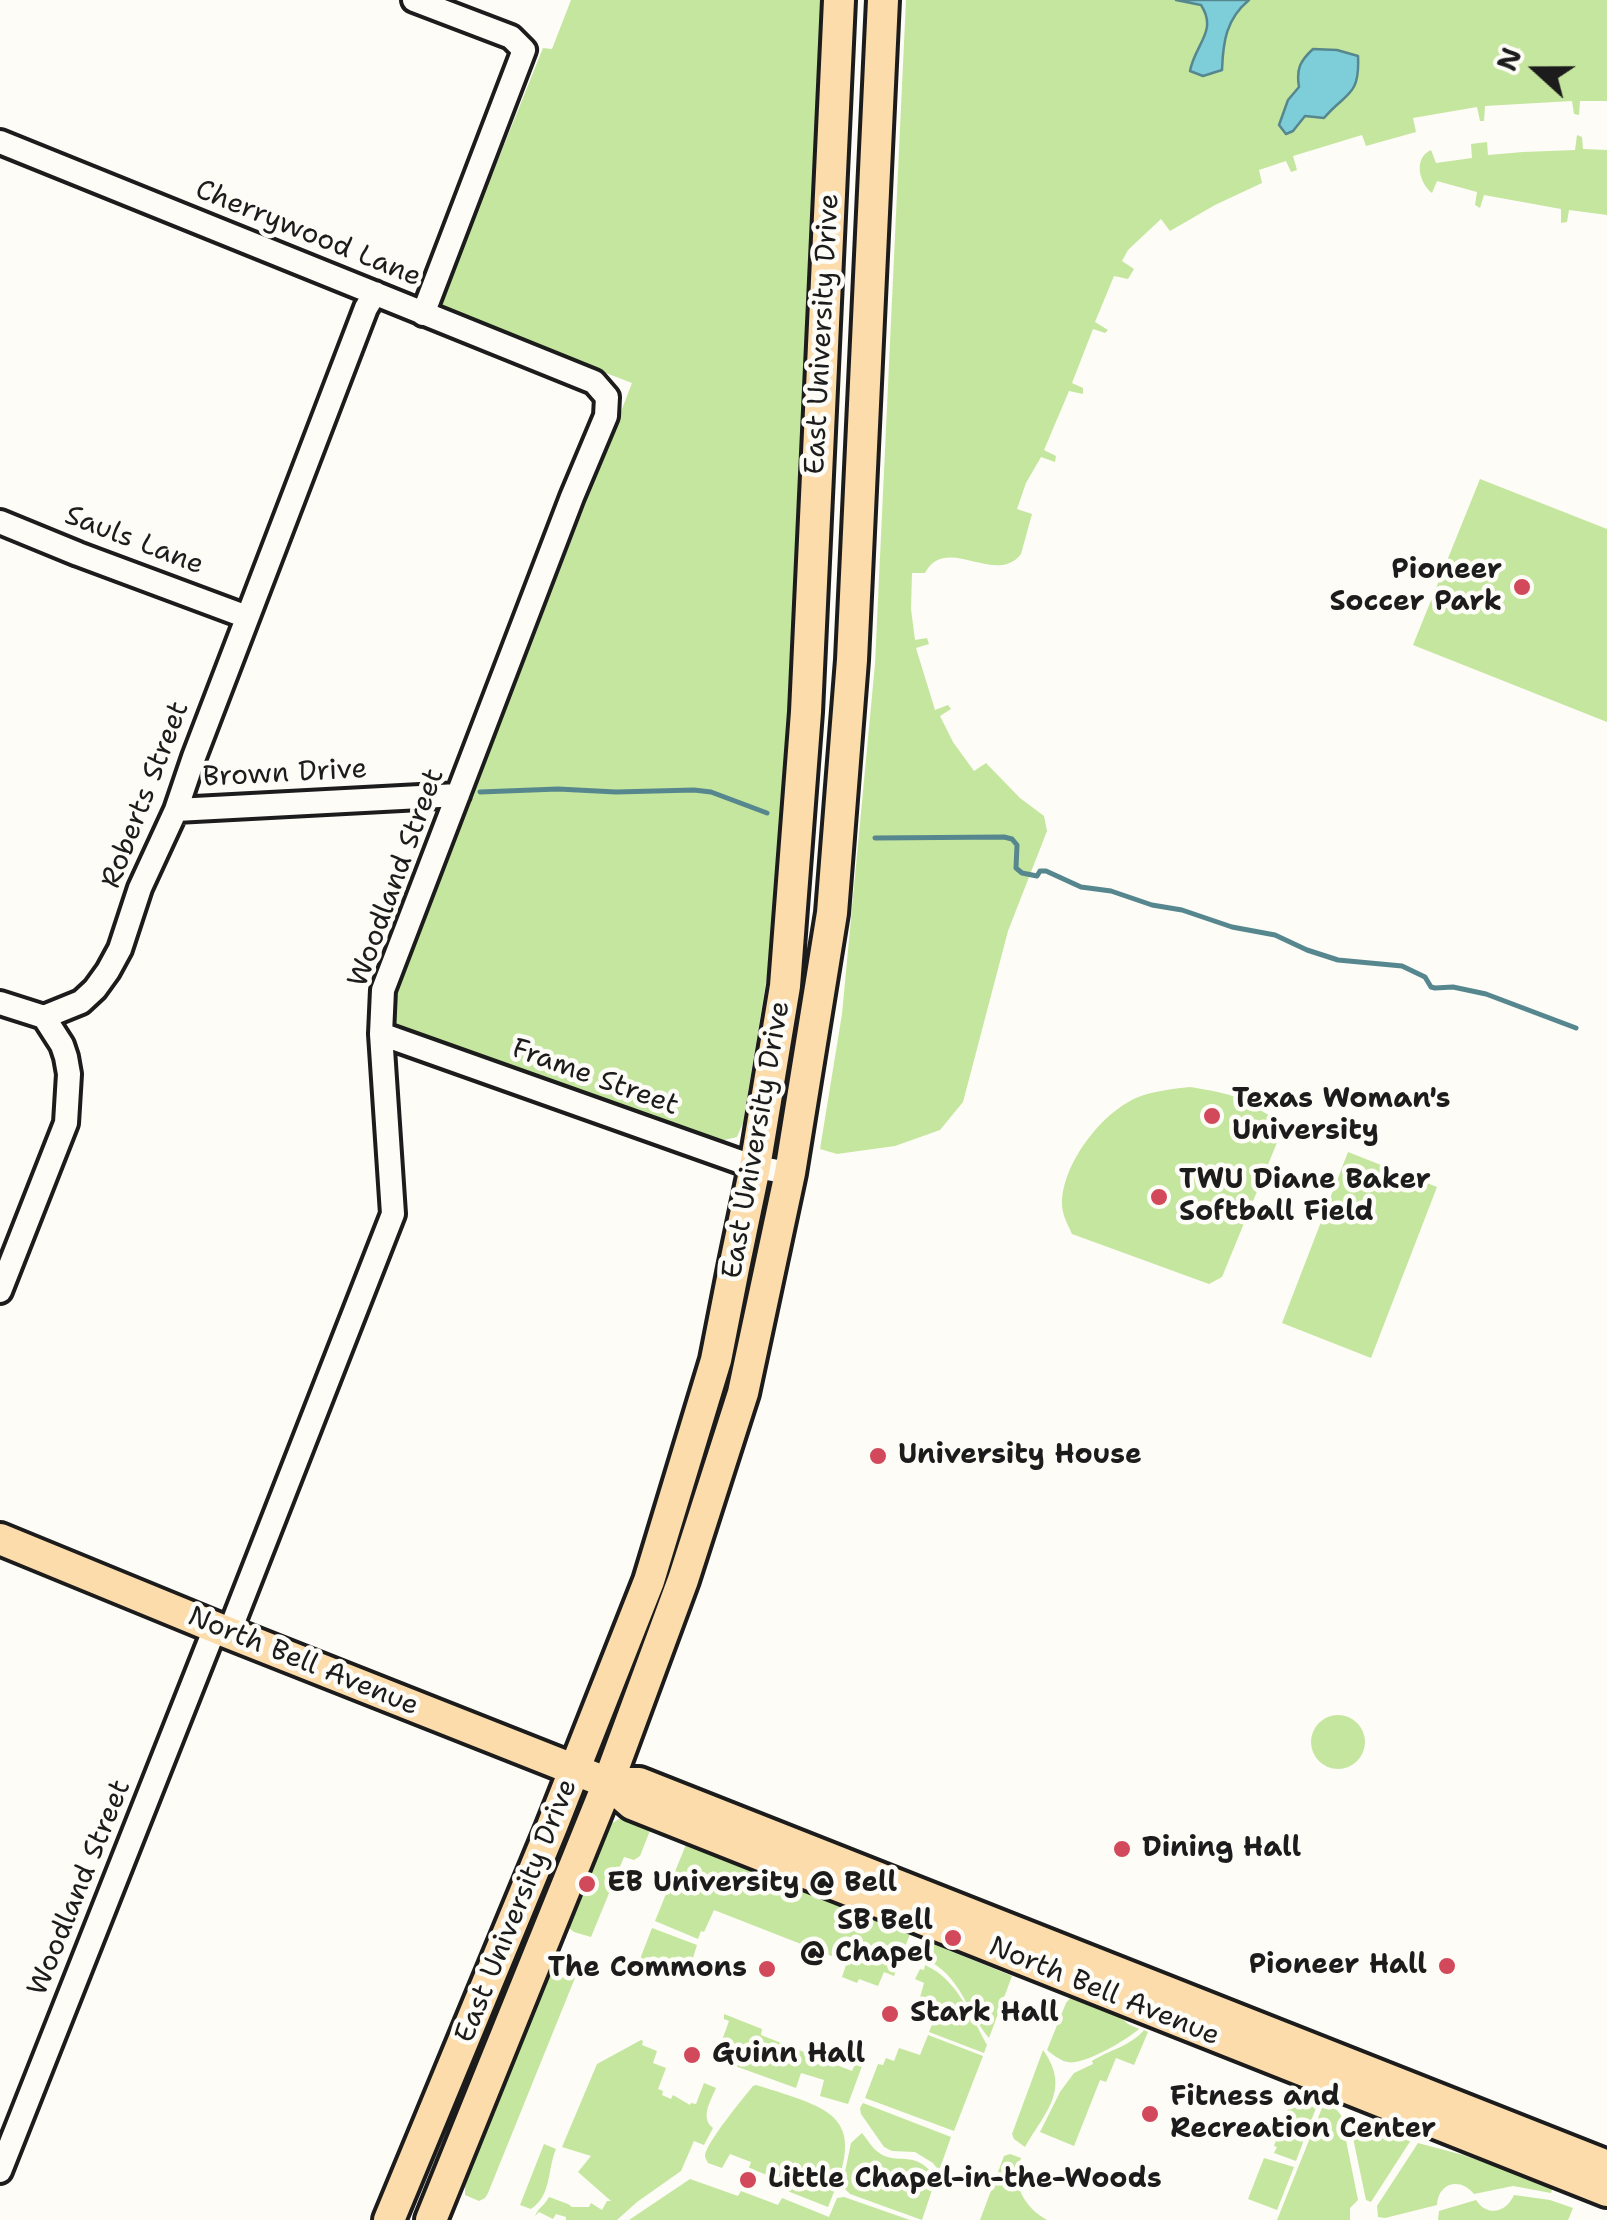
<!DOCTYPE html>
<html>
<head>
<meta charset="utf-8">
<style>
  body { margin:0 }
  #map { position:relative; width:1607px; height:2220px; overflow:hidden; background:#fdfcf7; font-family:"Shantell Sans",sans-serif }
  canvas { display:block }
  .north { position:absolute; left:1487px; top:20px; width:100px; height:100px; -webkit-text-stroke:8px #fdfcf7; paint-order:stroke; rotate:291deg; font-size:28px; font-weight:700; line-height:40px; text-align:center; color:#1c1c1c }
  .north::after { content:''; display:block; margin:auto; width:35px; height:45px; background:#1c1c1c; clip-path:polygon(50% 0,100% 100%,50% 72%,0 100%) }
</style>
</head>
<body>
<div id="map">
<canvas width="1607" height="2220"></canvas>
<div class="north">N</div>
</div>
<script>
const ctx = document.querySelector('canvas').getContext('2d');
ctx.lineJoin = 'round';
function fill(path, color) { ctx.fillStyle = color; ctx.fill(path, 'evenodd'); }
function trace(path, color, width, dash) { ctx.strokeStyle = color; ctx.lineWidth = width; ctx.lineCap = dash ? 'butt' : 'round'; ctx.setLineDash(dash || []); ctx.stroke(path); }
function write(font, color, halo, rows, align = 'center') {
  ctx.font = font + ' "Shantell Sans",sans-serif'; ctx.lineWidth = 9; ctx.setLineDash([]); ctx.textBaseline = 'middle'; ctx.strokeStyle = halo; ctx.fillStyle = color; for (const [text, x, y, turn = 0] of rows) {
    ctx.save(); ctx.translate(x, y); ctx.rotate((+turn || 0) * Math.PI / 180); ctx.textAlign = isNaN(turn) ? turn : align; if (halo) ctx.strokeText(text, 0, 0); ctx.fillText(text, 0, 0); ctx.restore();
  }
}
fill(new Path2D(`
  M571,0H821L784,788L771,952L743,1123L737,1137L720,1141L385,1023L632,383L438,309L543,48L552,49Z
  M906,0H1607V101H1580L1579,115L1574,114L1572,101L1485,106L1484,121H1480L1477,107L1413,118L1416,132L1366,146L1362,135L1293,156L1297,170L1291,172L1286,161L1259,170L1262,183L1215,205L1170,231L1161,219L1128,250L1122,261L1134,269L1128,279L1114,276L1095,322L1108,330L1105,333L1093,329L1072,383L1083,388V394L1069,391L1044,450L1056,456L1055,462L1041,457L1026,483L1017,509L1032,514L1021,554C996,587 946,533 925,573H912L911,609L915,640L927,638L929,644L916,648L935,710L948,705L951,709L940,716L953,742L974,771L986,763L1020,798L1044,816L1047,831L1008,931L963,1102L940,1130L895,1146L837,1154L820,1149L842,1014L875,664Z
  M1577,135L1582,137L1583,149L1607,150V215L1569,210L1567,222L1561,223V209L1484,195L1480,208L1475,205L1477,192L1437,181L1432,193C1419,183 1413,158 1431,150L1436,163L1472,158L1471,144L1487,142L1488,155L1523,152L1575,150Z
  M1480,479L1607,529V722L1413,645Z
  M1190,1087C1207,1090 1224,1092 1240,1099C1256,1106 1269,1117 1285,1123L1222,1277L1209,1284L1072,1234C1068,1225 1062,1215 1062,1204C1062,1165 1100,1114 1136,1098C1153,1091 1172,1089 1190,1087Z
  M1348,1152L1437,1187L1371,1358L1282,1323Z
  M1311 1742a27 27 0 1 1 54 0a27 27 0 1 1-54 0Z
  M624,1816L651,1828L640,1856L634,1860L624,1857L591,1937L574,1932L569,1928L609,1825Z
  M687,1842L910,1934L902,1955L898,1954L896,1959L900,1961L894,1976L884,1972L878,1986L859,1979L857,1983L842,1977L847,1962L714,1910L704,1932L701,1931L698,1939L655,1921Z
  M652,1928L697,1945L687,1977L640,1959Z
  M931,1943L1012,1976L989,2038C967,2012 960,1974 925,1959Z
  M560,1956L581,1963L488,2193L485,2198L479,2201L465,2195V2186L557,1958Z
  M925,1965C957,1979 971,2016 987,2045L984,2053L929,2032L938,2009L919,2001L924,1983L915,1979L920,1969L924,1970Z
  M1071,1997L1119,2016L1128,2024L1139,2029C1128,2039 1083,2066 1068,2062C1061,2061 1053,2055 1047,2050L1066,2003Z
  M724,2014L762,2029L761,2035L852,2071L859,2056L865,2058L848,2104L820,2096L824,2080L801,2073L796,2088L735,2066L736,2063L727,2059L731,2047L721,2043L729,2021L724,2019Z
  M1144,2030L1148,2032L1134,2065L1116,2058L1106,2082L1100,2080L1074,2146L1040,2132L1060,2092L1074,2073L1093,2064L1092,2061C1109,2050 1131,2046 1144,2030Z
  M928,2035L983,2056L954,2131L865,2098L878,2064L883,2065L886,2058L894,2061L899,2048L920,2055Z
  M641,2040L643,2041L642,2045L657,2051L653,2063L666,2068L658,2089L663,2091L662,2095L671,2099L673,2095L690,2105L691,2103L696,2104L704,2083L716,2088C710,2102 700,2118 713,2128L704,2145L694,2141L681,2171L637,2202L617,2220H566V2217L556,2214L553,2219L539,2212L535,2216C538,2208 545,2205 549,2197L568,2204L572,2207H589L591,2203L602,2210L607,2201H611L578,2172L591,2156L562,2147L597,2064Z
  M1043,2050C1071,2089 1046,2111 1025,2147L1014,2139L1012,2134Z
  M756,2085C836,2110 868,2116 828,2207L785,2190L787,2183L749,2168L751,2162L730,2154L722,2168L708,2163C707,2161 705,2158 705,2156C705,2144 744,2097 753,2086Z
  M1295,2090L1319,2100L1296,2161L1274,2153L1277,2147L1274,2146Z
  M863,2103L951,2137L939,2171L933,2163L915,2152L892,2151L884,2147L861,2114L860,2108Z
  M1324,2103L1335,2108L1341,2115L1358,2200L1350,2208V2220H1277Z
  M1349,2119L1378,2130L1411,2140L1371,2202L1366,2200Z
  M862,2133C867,2139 872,2148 878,2152C897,2167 914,2147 936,2178L922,2220L850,2194L842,2186L851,2143Z
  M1418,2143L1463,2155L1553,2186L1551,2193L1513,2186L1474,2194C1461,2177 1438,2182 1437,2205L1385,2218L1378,2217L1377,2206Z
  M544,2144L556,2149C547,2170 552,2195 531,2209L520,2205Z
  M1010,2154L1021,2158C1012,2185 1023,2206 1047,2220H980L1004,2156Z
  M1264,2158L1294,2167L1277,2210L1248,2199Z
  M690,2179L738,2196L741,2191L778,2205L782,2198L829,2217L837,2198L844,2197L910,2220H629Z
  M1514,2195L1550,2200L1573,2208L1568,2220H1438L1439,2211L1476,2200C1487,2217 1506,2213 1514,2195Z`), '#c5e69e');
const water = new Path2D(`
  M1176,0H1249C1226,19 1223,42 1222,70L1203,76L1190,71C1195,44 1218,31 1201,5Z
  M1313,49L1337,50L1358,56C1360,97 1346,92 1324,118L1305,116L1293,131L1286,134L1279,125L1288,100L1299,87C1296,69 1300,61 1313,49Z`);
fill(water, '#7eceda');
trace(water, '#57878e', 2.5);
trace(new Path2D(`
  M480,792L558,789L616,792L694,790L711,792L767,813
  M875,838L1004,837L1012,839L1017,845L1016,868L1022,873L1037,876L1040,871H1046L1081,887L1111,891L1152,905L1182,910L1232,927L1275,935L1307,950L1338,960L1402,966L1425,977L1431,987L1435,988L1453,987L1486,994L1576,1028`), '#57878e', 5);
const minor = new Path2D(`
  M414,0L511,37L524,50L423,314
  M0,142L594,382L607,397L606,416L572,497L383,990L381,1034L393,1214L229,1633
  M0,522L78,554L247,617
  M176,810L458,795
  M0,1003L44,1017
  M44,1017L81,1002L95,989L108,971L120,949L140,888L176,810L194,757L366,308L375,293
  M381,1034L755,1167L790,1173
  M0,1291L66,1123L69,1074L66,1057L62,1045L44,1017
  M0,2171L215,1628`);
const major = new Path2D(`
  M0,1539L229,1633L608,1783L632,1804L1607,2191
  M608,1783H639L1607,2166
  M389,2220L551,1829L649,1581L716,1360L735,1263L755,1167L785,986L806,712L839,0
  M431,2220L608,1783L683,1580L743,1393L790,1173L832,913L852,660L883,0`);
trace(minor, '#1c1c1c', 30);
trace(major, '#1c1c1c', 38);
trace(minor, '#fdfcf7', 22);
trace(major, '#fddcac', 30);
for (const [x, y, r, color] of [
  [1522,587,10,"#d1495b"],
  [1212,1116,10,"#d1495b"],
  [1159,1197,10,"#d1495b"],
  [878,1456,10,"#d1495b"],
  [1122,1849,10,"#d1495b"],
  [587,1884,10,"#d1495b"],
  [953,1938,10,"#d1495b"],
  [1447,1966,10,"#d1495b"],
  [767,1969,10,"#d1495b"],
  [890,2014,10,"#d1495b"],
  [692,2055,10,"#d1495b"],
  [1150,2114,10,"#d1495b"],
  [748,2180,10,"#d1495b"]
]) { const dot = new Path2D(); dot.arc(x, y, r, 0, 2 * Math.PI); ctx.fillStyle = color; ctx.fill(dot); trace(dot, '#fdfcf7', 4); }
write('28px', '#1c1c1c', '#fdfcf7', [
  ["Cherrywood Lane",308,234,22],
  ["East University Drive",823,334,-87],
  ["Sauls Lane",134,541,21],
  ["Brown Drive",285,774,-3],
  ["Roberts Street",146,795,-69],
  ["Woodland Street",397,878,-70],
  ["Frame Street",595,1078,20],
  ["East University Drive",757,1140,-80],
  ["North Bell Avenue",303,1662,22],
  ["Woodland Street",80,1888,-68],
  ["East University Drive",517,1911,-68],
  ["North Bell Avenue",1104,1992,22]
]);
write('bold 28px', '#1c1c1c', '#fdfcf7', [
  ["Pioneer",1502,571,"right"],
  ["Soccer Park",1502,603,"right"],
  ["Texas Woman's",1232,1100],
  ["University",1232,1132],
  ["TWU Diane Baker",1179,1181],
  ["Softball Field",1179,1213],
  ["University House",898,1456],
  ["Dining Hall",1142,1849],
  ["EB University @ Bell",607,1884],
  ["SB Bell",933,1922,"right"],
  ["@ Chapel",933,1954,"right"],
  ["Pioneer Hall",1427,1966,"right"],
  ["The Commons",747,1969,"right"],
  ["Stark Hall",910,2014],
  ["Guinn Hall",712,2055],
  ["Fitness and",1170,2098],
  ["Recreation Center",1170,2130],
  ["Little Chapel-in-the-Woods",768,2180]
], 'left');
</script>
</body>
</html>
